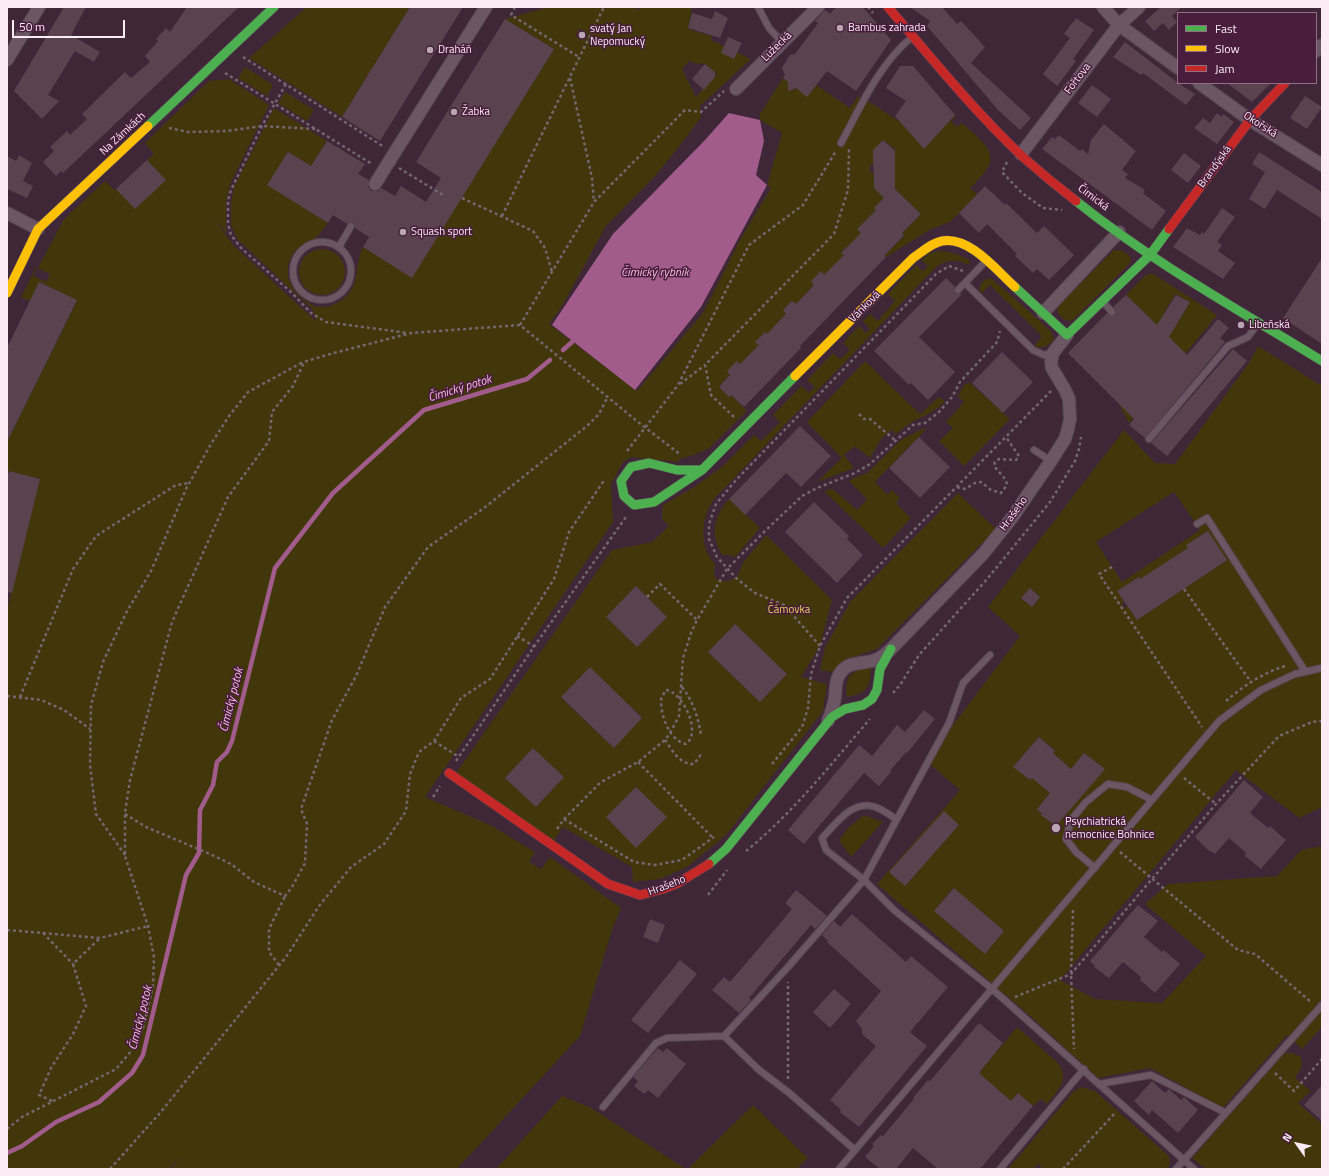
<!DOCTYPE html>
<html>
<head>
<meta charset="utf-8">
<style>
  body { margin:0 }
  #map { position:relative; width:1329px; height:1176px; overflow:hidden; background:#3f2738; font-family:"Titillium Web",sans-serif }
  canvas { display:block }
  .frame { position:absolute; inset:0; border:8px solid #fcebf5; pointer-events:none }
  .legend { position:absolute; left:1177px; top:12px; width:140px; height:72px; box-sizing:border-box; background:#491d3c; border:1px solid #916f86; margin:0; padding:5px 7px; list-style:none; font-size:12px; color:#fcebf5 }
  .legend li { display:flex; align-items:center; gap:8px; height:20px }
  .legend b { width:20px; border:1px solid #916f86 }
  .north { position:absolute; left:1277px; top:1124px; width:40px; height:40px; -webkit-text-stroke:3px #491d3c; paint-order:stroke; rotate:303deg; font-size:11px; font-weight:700; line-height:16px; text-align:center; color:#fcebf5 }
  .north::after { content:''; display:block; margin:auto; width:14px; height:18px; background:#fcebf5; clip-path:polygon(50% 0,100% 100%,50% 72%,0 100%) }
  .scale { position:absolute; left:12px; top:20px; width:113px; height:18px; box-sizing:border-box; border:2px solid #fcebf5; border-top:0; padding-left:5px; font-size:12px; line-height:14px; white-space:nowrap; color:#fcebf5; -webkit-text-stroke:3px #491d3c; paint-order:stroke }
</style>
</head>
<body>
<div id="map">
<canvas width="1329" height="1176"></canvas>
<div class="frame"></div>
<ul class="legend">
<li><b style="height:5px;background:#4caf50"></b>Fast</li>
<li><b style="height:5px;background:#ffc107"></b>Slow</li>
<li><b style="height:5px;background:#c62828"></b>Jam</li>
</ul>
<div class="north">N</div>
<div class="scale">50 m</div>
</div>
<script>
const ctx = document.querySelector('canvas').getContext('2d');
ctx.lineJoin = 'round';
function fill(path, color) { ctx.fillStyle = color; ctx.fill(path, 'evenodd'); }
function trace(path, color, width, dash) { ctx.strokeStyle = color; ctx.lineWidth = width; ctx.lineCap = dash ? 'butt' : 'round'; ctx.setLineDash(dash || []); ctx.stroke(path); }
function write(font, color, halo, rows, align = 'center') {
  ctx.font = font + ' "Titillium Web",sans-serif'; ctx.lineWidth = 3; ctx.setLineDash([]); ctx.textBaseline = 'middle'; ctx.strokeStyle = halo; ctx.fillStyle = color; for (const [text, x, y, turn = 0] of rows) {
    ctx.save(); ctx.translate(x, y); ctx.rotate((+turn || 0) * Math.PI / 180); ctx.textAlign = isNaN(turn) ? turn : align; if (halo) ctx.strokeText(text, 0, 0); ctx.fillText(text, 0, 0); ctx.restore();
  }
}
fill(new Path2D(`
  M307,7H410L342,117L249,58Z
  M548,7H633L638,10L642,7H692L688,29L712,36L711,40L751,59L700,106L701,117L682,143L655,176L606,226L562,306L549,324L637,391L703,313L740,240L771,188L767,185L782,133L760,120V114L783,78L788,82V87L791,90L816,85L850,108L858,96L874,105L903,124L924,148L955,115L956,116L951,121L957,127L962,123C974,134 1000,151 987,169C982,176 976,182 970,189L978,194L950,222L931,229L886,257L884,256L904,236L902,233L921,214L894,188L895,187V149L883,140L874,150V165H870V172L874,173L884,198L875,208L876,210L857,229L864,236L854,246L851,243L841,252L844,256L824,275L821,272L814,285L796,304L792,301L783,310L786,314L777,323L778,326L768,335L765,332L756,342L759,345L740,364L727,371L730,375L719,386L729,397L731,395L747,411L708,449L691,456L679,459L678,462L632,457L623,462L611,484L613,522L425,797L492,826L535,852L529,862L541,869L550,857L621,908L612,930L580,1036L457,1169H172L180,1157L170,1169H7V610L40,479L7,471V442L77,301L40,282L30,301L21,297L36,267L38,268L64,219L105,181L114,190L116,189L135,209L165,180L147,160L154,154L145,143L209,81L229,79L269,105L231,182L226,202V233L212,216L234,246L317,322L312,309L238,240L231,225V203L234,187L274,108L327,141L311,166L288,152L268,185L328,223C324,228 320,235 314,239C304,246 295,246 290,260C283,277 293,292 306,301C309,303 312,305 314,306C327,310 341,303 349,293C359,281 355,262 363,247L412,277L554,49L505,19ZM579,29L588,34L585,40L576,36ZM690,60L693,63L705,64L717,74L696,97L682,69ZM37,268L50,274L46,282L33,276Z
  M245,67L273,85L267,96L238,78Z
  M285,92L314,110L307,121L278,103Z
  M299 272a23 23 0 1 1 46 0a23 23 0 1 1-46 0Z
  M1114,250C1122,250 1126,252 1131,258L1130,263L1074,319L1071,321C1062,319 1058,317 1057,307Z
  M938,251C950,252 960,254 970,261L969,265C955,259 947,259 935,268L714,499C701,519 698,545 715,564L714,571L715,578C723,582 732,583 738,574C740,571 741,566 743,563C750,553 759,544 766,535L832,600L820,646L801,677L827,684L823,711L726,835L687,867L660,879L633,882L632,867L563,827L552,843L456,773L612,550L652,542L669,526L662,519L663,505L694,487L722,467L754,435L761,441L780,422L773,415L801,386L809,393L815,387L807,380L833,353L840,359L850,350L843,343L859,326L866,333L870,329L863,321L870,314L878,321L895,301L888,294L916,265L923,271L928,266L921,260L929,253ZM636,586L667,617L637,647L606,617ZM735,624L787,674L760,702L708,652ZM589,668L642,717L614,748L561,698ZM533,748L564,777L536,807L505,778ZM636,787L666,817L636,847L606,817Z
  M1152,273L1217,315L1129,423L1119,404L1177,345L1126,295L1146,275ZM1175,294L1190,302L1177,324L1163,315Z
  M991,278L1051,331L1054,340C1048,346 1045,348 1036,347L1035,345L1042,336L990,285L982,293L980,292C978,283 984,280 991,278Z
  M1258,346L1322,386V807L1299,818L1236,770L1060,980L1095,999L1162,1003L1206,956L1145,904L1168,884L1277,876L1301,850L1322,846V1027L1302,1049L1287,1035L1223,1108L1150,1068L1098,1078L1030,1016L877,884L960,790L926,761L1020,636L988,607L1124,430L1155,463L1175,464L1249,363ZM1174,492L1200,530L1122,582L1096,542ZM1207,531L1227,560L1137,620L1128,606L1125,608L1121,604L1124,601L1118,591L1138,577L1145,586L1193,554L1187,545ZM1030,588L1040,597L1032,607L1021,598ZM1039,737L1055,750L1053,753L1071,769L1084,753L1105,769L1050,822L1037,809L1050,793L1032,778L1030,780L1014,766ZM944,812L959,825L905,886ZM953,888L1004,931L985,954L934,911Z
  M865,361L920,414L939,397L945,401C936,411 929,413 918,419C910,422 903,429 896,434L891,430L881,439L870,458L855,446L844,455L854,468L817,482L842,458L807,422Z
  M969,382L1010,419L964,466L939,441L953,428L946,422L964,402L958,396L964,385Z
  M924,428L926,429L875,482L887,494L892,490L900,498L896,503L911,518L883,548L825,492L828,489L834,490L857,510L867,499L849,481L855,477L867,473L901,440Z
  M958,493L996,529L877,649L853,657L833,672L820,670L825,648L850,602Z
  M729,499L760,528L735,557L730,555H722C710,534 713,517 729,499Z
  M871,668C870,688 867,693 847,697L846,686L849,676L859,669Z
  M864,815L883,822L851,857L839,840L849,827Z
  M1017,1027L1057,1062C1071,1079 1058,1090 1047,1104L1041,1099L1033,1106L1018,1093L1011,1101L979,1073Z
  M1284,1053H1293L1301,1057L1302,1067L1295,1078L1311,1091L1298,1103L1322,1124V1169H1206L1192,1158Z
  M1081,1087L1095,1091L1169,1156L1170,1165L1167,1169H1043L1038,1164L1033,1169H1008L1074,1091Z
  M562,1096L591,1108L686,1169H496Z
  M753,1105L808,1158L797,1169H688Z`), '#42370b');
fill(new Path2D(`
  M729,113L760,120L764,141L756,175L767,185L701,307L635,390L552,325L613,234L705,140Z`), '#a15c8b');
trace(new Path2D(`
  M563,350L572,342
  M7,1153L22,1146L56,1122L99,1102L132,1073L143,1055L186,875L199,853L200,810L213,785L217,762L227,752L232,741L275,568L333,493L424,410L527,379L550,360`), '#a15c8b', 4.5);
fill(new Path2D(`
  M64,7H86L71,35L100,52L94,62L75,51L48,95L59,101L42,119L14,91Z
  M187,7H239L63,173L61,171L56,176L43,162L54,151L50,147L67,131L70,135L87,119L82,114L125,72L131,78L150,62L145,56L158,41L156,39L166,28L170,32Z
  M410,7H463L380,141L342,117Z
  M836,7H863L891,40L856,91L827,71L807,97L796,88L788,91V82L783,78L785,75L782,68L790,55L795,54L818,23L815,21L817,19L825,10L830,14Z
  M910,7H942L957,24L961,21L985,47L971,63L1031,118L1020,130L998,110L927,26L930,21Z
  M1161,7H1182L1172,16L1177,22L1169,30L1163,23L1154,31L1145,21Z
  M715,11L728,18L720,38L688,28L692,13L712,19Z
  M1076,18L1094,30L1073,59L1076,61L1057,86L1043,74L1070,38L1064,34Z
  M505,19L554,49L412,278L363,247L369,237L355,228V226L354,222H351L347,224L333,215L328,223L267,185L288,152L311,166L327,141L365,164L358,174L369,180L368,187L371,191H378L381,188L395,196L401,186L426,202L441,178L416,162Z
  M728,37L742,43L734,59L721,53Z
  M1125,42L1178,83L1195,94L1186,105L1143,73L1141,75L1113,57Z
  M705,64L715,72V77L704,90L692,79Z
  M900,66H913L955,115L924,149L895,116L906,101L886,88Z
  M1227,83H1271L1252,102Z
  M1092,85L1111,99L1097,117L1078,103Z
  M1305,96L1322,107L1307,129L1290,118Z
  M1217,113L1222,117L1223,114L1234,122L1217,144L1194,128L1203,118L1210,123Z
  M1104,124L1136,151L1122,170L1128,174L1125,178L1145,190L1143,193L1166,211L1152,230L1042,149L1052,137L1055,139L1059,135L1080,151L1082,149L1088,154L1091,140Z
  M883,140L895,151V189L921,214L902,233L904,235L884,256L886,257L800,346L801,348L744,407L731,395L729,397L719,387L730,375L727,371L737,361L740,364L759,345L755,342L765,332L767,334L786,314L783,310L792,301L796,304L814,285L811,281L821,271L824,275L844,255L841,253L861,233L857,229L876,210L874,208L884,198L874,188L873,150Z
  M1259,152L1322,192V219L1277,190L1265,209L1249,199L1265,172L1252,164Z
  M1184,153L1201,166L1188,183L1171,170Z
  M19,155L32,163L23,181L33,186L27,198L7,189V156L16,161Z
  M147,160L166,180L135,209L116,189Z
  M985,186L1005,205L1006,203L1037,233L1044,226L1074,255L1049,280L1037,269L1033,273L1015,256L1017,254L987,224L979,233L959,213Z
  M1222,208L1235,217L1217,242L1222,245L1218,251L1235,263L1223,279L1173,247L1187,228L1200,235L1202,232L1204,234Z
  M1322,258V344L1283,318Z
  M946,278L955,287L954,289L955,293L957,294H962L919,337L955,372L928,400L911,383L909,385L874,351Z
  M39,282L77,300L7,442V348Z
  M1126,295L1157,325L1176,295L1190,302L1169,337L1187,355L1218,319L1229,328L1220,338L1225,342L1145,438L1129,425L1134,419L1068,353L1107,313L1111,316L1115,315L1116,311L1113,307Z
  M1233,349L1247,361L1167,456L1151,443Z
  M1002,352L1033,382L1003,413L972,383Z
  M800,426L831,456L801,487L786,473L745,515L729,499Z
  M919,437L950,467L920,498L889,468Z
  M9,471L40,479L12,593L7,592V478Z
  M814,502L849,536L847,539L863,555L837,583L785,532Z
  M1208,531L1227,560L1137,620L1117,591L1139,577L1140,579L1188,548L1186,545Z
  M636,586L667,617L637,647L606,617Z
  M1030,588L1040,597L1032,607L1021,598Z
  M735,624L787,674L760,702L708,652Z
  M590,667L642,718L614,748L561,697Z
  M924,710L935,719L907,753L906,752L890,771L891,772L879,786L864,773L804,844L788,830L859,745L872,756L897,725L905,732Z
  M1039,737L1055,751L1053,753L1071,769L1084,753L1105,769L1056,826L1041,815L1042,814L1037,809L1050,793L1032,778L1030,780L1013,767Z
  M533,748L564,777L536,807L505,778Z
  M1244,780L1263,797L1250,813L1268,828L1270,826L1286,840L1261,869L1245,856L1246,853L1229,838L1215,854L1208,850L1195,837Z
  M636,787L667,817L636,848L606,817Z
  M944,811L959,825L905,886L889,872Z
  M954,888L1004,931L985,954L934,911Z
  M796,890L827,916L815,929L811,925L749,998L751,1000L739,1013L712,990L724,977L730,982L771,934L792,909L785,903Z
  M1138,905L1158,921L1144,937L1162,952L1164,950L1180,964L1155,993L1140,980L1141,977L1123,962L1109,978L1094,967L1095,966L1090,961Z
  M852,914L906,962L911,956L948,987L910,1032L927,1046L859,1127L840,1112L841,1110L830,1100L876,1046L862,1034V1029L856,1021L881,991L827,942L828,941L822,935L834,921L840,927Z
  M650,919L665,925L658,943L643,937Z
  M680,960L697,974L648,1033L631,1020Z
  M834,989L851,1004L830,1028L813,1012Z
  M979,1023L1003,1043L979,1073L1011,1101L1018,1093L1033,1106L980,1169H938L913,1148L896,1169H880L865,1157L874,1146L872,1144L881,1135L883,1136L914,1099L913,1098L928,1080L930,1081Z
  M658,1048L663,1052L667,1048L686,1064L658,1098L648,1090L644,1094L634,1086L638,1081L633,1077Z
  M1152,1081L1165,1093L1169,1089L1181,1100L1184,1097L1198,1110L1178,1133L1152,1110L1149,1115L1134,1101Z
  M1322,1085V1121L1304,1105Z`), '#5b424f');
const lane = new Path2D(`
  M758,7L769,28L782,42
  M841,143C861,106 879,64 912,37
  M293 271a29 29 0 1 1 58 0a29 29 0 1 1-58 0Z
  M339,247L351,226
  M965,283L1033,350L1044,355L1053,353
  M958,290L986,261
  M1103,302L1112,312
  M1149,439L1228,346L1248,337L1259,322
  M1034,450L1051,461
  M1197,524L1207,518L1305,671
  M896,819C890,815 882,809 875,807C852,799 836,824 822,838L826,850L864,880L895,911L991,988L1194,1169
  M1095,868L1076,852L1066,839L1071,820L1086,802L1108,784L1127,787L1152,800
  M724,1036L759,1070L788,1092L855,1150
  M1099,1084L1151,1075L1226,1113
  M603,1107L656,1043L667,1038L724,1036L788,967L864,880L949,723L963,683L990,655
  M839,1169L1219,721L1261,690L1295,674L1322,668
  M1000,1169L1084,1069
  M1176,1169L1322,1005`);
const street = new Path2D(`
  M1103,7L1119,25L1178,68
  M1316,51L1322,45
  M7,60L39,7
  M1199,83L1250,120L1322,165
  M736,89L818,7
  M1021,154L1119,25L1139,7
  M375,184L486,7
  M7,213L38,229
  M1043,313L1119,232
  M828,721C831,713 834,705 835,697C836,689 835,682 839,675C847,660 862,665 875,660C881,658 886,654 891,649L983,554L1011,519L1051,461L1065,439L1068,429L1070,419L1069,399L1065,390L1052,368L1051,362L1053,353L1067,335`);
const fast = new Path2D(`
  M148,126L274,7
  M1076,201C1152,262 1239,310 1322,361
  M1015,287L1067,335L1150,255L1169,229
  M702,470H677L649,463L631,467L621,481L624,496L634,505L654,502L702,470L795,376
  M709,864L726,849L832,717L845,709L863,705L872,699L877,690L880,669L891,649`);
const slow = new Path2D(`
  M7,293L38,229L148,126
  M795,376L913,258C922,252 931,243 942,241C970,236 997,271 1015,287`);
const jam = new Path2D(`
  M888,7C932,59 975,112 1024,158C1041,173 1058,187 1076,201
  M1169,229L1250,120L1285,83
  M449,773L608,884L640,895L663,889L678,883L709,864`);
trace(lane, '#574552', 8);
trace(street, '#574552', 14);
trace(fast, '#574552', 10);
trace(slow, '#574552', 10);
trace(jam, '#574552', 10);
trace(new Path2D(`
  M515,7L511,15L579,57
  M868,7L873,13
  M243,57L384,147
  M225,73L372,164
  M570,78L592,178L594,202
  M286,84L262,126L231,190L228,200V224L231,235L242,249L292,293L311,313L326,322L408,333
  M169,128L188,132L227,131L262,126L315,129
  M1007,162L1002,172L1021,192L1043,208L1062,210
  M399,168L443,195
  M462,198L533,231L545,248L552,272
  M502,216L604,7
  M520,325L594,202L685,110L701,112L724,91
  M680,384L705,365
  M859,414L864,419H870L896,441
  M734,417L711,395L705,365L834,234L848,190L849,150L848,149
  M627,451L678,385L749,245L803,205L836,151
  M957,487L965,489L975,483L981,482L991,490L1001,493L1007,485L1006,480L994,466L995,462L999,459L1016,460L1019,456L1006,437
  M1112,567L1099,574L1202,727
  M1184,589L1251,682
  M647,597L660,584L697,620
  M517,636L535,647
  M820,646L784,605L755,593L736,578L717,557L709,539V524L716,504L736,480L936,274L949,266L963,271
  M682,687C693,701 698,717 701,735
  M666,690C683,692 702,733 686,744C670,741 661,717 661,701C661,697 664,694 666,690Z
  M893,693L900,685L919,655L988,578L1050,502L1075,461L1079,449L1081,437
  M7,696L41,700L64,710L90,729
  M20,697L73,569L96,536L176,485L189,483
  M1226,701C1243,686 1263,673 1285,666
  M665,740C672,750 680,765 694,764L702,753
  M434,741L459,757
  M456,761L540,638L626,517
  M638,762L713,838
  M772,764L802,727L808,708L811,674L820,646L847,598L1051,391
  M1184,778L1216,804
  M433,797L440,786
  M125,814L146,827L210,854L231,864L254,882L285,896L292,887L305,863L307,824L301,809L332,720L356,676L385,607L428,547L484,508L587,426L599,414L608,396
  M564,819L634,862L655,865L682,860L714,837
  M557,829L564,819L601,782L638,762L665,740L670,733L679,716L683,658L691,633L697,620L727,569L766,530L802,496L817,488L855,473L870,464L913,425L925,423L939,412L952,397L960,382L997,342L1000,331
  M746,851C792,814 831,764 870,719
  M1120,852L1238,950L1255,954L1311,1002
  M125,855L96,814L90,765L91,705L103,662L126,613L151,571L186,489L211,444L229,416L248,392L303,362
  M708,895L727,870
  M1073,910L1071,974L1074,1049
  M7,930L100,938L148,926
  M43,933L73,964
  M279,965L269,952V929L285,896
  M1015,997L1071,974L1216,804L1279,736L1312,722L1322,721
  M1275,1073L1294,1091L1322,1059
  M788,1079V982
  M52,1101L39,1095L51,1068L73,1034L86,1006L73,964L100,938
  M7,1129L22,1117L116,1069L132,1050L143,1028L153,986L154,957L148,926L125,856V813L130,780L172,622L228,497L269,441L272,412L293,386L304,362L330,354L411,333L520,325L638,422L681,455
  M110,1169L160,1113L286,957L319,906L351,867L384,844L406,811L410,774L419,752L434,741L461,698L490,679L554,579L569,532L605,479
  M1063,1169L1116,1112`), '#756670', 2.5, [3, 3]);
trace(lane, '#6a5763', 6);
trace(street, '#6a5763', 12);
trace(fast, '#4caf50', 9);
trace(slow, '#ffc107', 9);
trace(jam, '#c62828', 9);
for (const [x, y, r, color] of [
  [840,28,4,"#baa6b3"],
  [582,35,4,"#baa6b3"],
  [430,50,4,"#baa6b3"],
  [454,112,4,"#baa6b3"],
  [403,232,4,"#baa6b3"],
  [1241,325,4,"#baa6b3"],
  [1056,828,5,"#baa6b3"]
]) { const dot = new Path2D(); dot.arc(x, y, r, 0, 2 * Math.PI); ctx.fillStyle = color; ctx.fill(dot); trace(dot, '#491d3c', 1.5); }
write('11px', '#fcebf5', '#491d3c', [
  ["Bambus zahrada",848,28],
  ["svatý Jan",590,29],
  ["Nepomucký",590,42],
  ["Draháň",438,50],
  ["Žabka",462,112],
  ["Squash sport",411,232],
  ["Libeňská",1249,325],
  ["Psychiatrická",1065,822],
  ["nemocnice Bohnice",1065,835]
], 'left');
write('11px', '#fcebf5', '#491d3c', [
  ["Lužecká",777,47,-45],
  ["Fořtova",1078,79,-53],
  ["Okořská",1260,125,33],
  ["Na Zámkách",123,134,-43],
  ["Brandýská",1215,167,-54],
  ["Čimická",1093,198,37],
  ["Vánková",865,307,-45],
  ["Hrašeho",1014,514,-54],
  ["Hrašeho",667,886,-21]
]);
write('11px', '#e8d459', '#491d3c', [
  ["Čámovka",789,610]
]);
write('italic 12px', '#f8bbe2', '#491d3c', [
  ["Čimický rybník",655,273],
  ["Čimický potok",460,389,-17],
  ["Čimický potok",232,700,-76],
  ["Čimický potok",141,1018,-76]
]);
</script>
</body>
</html>
